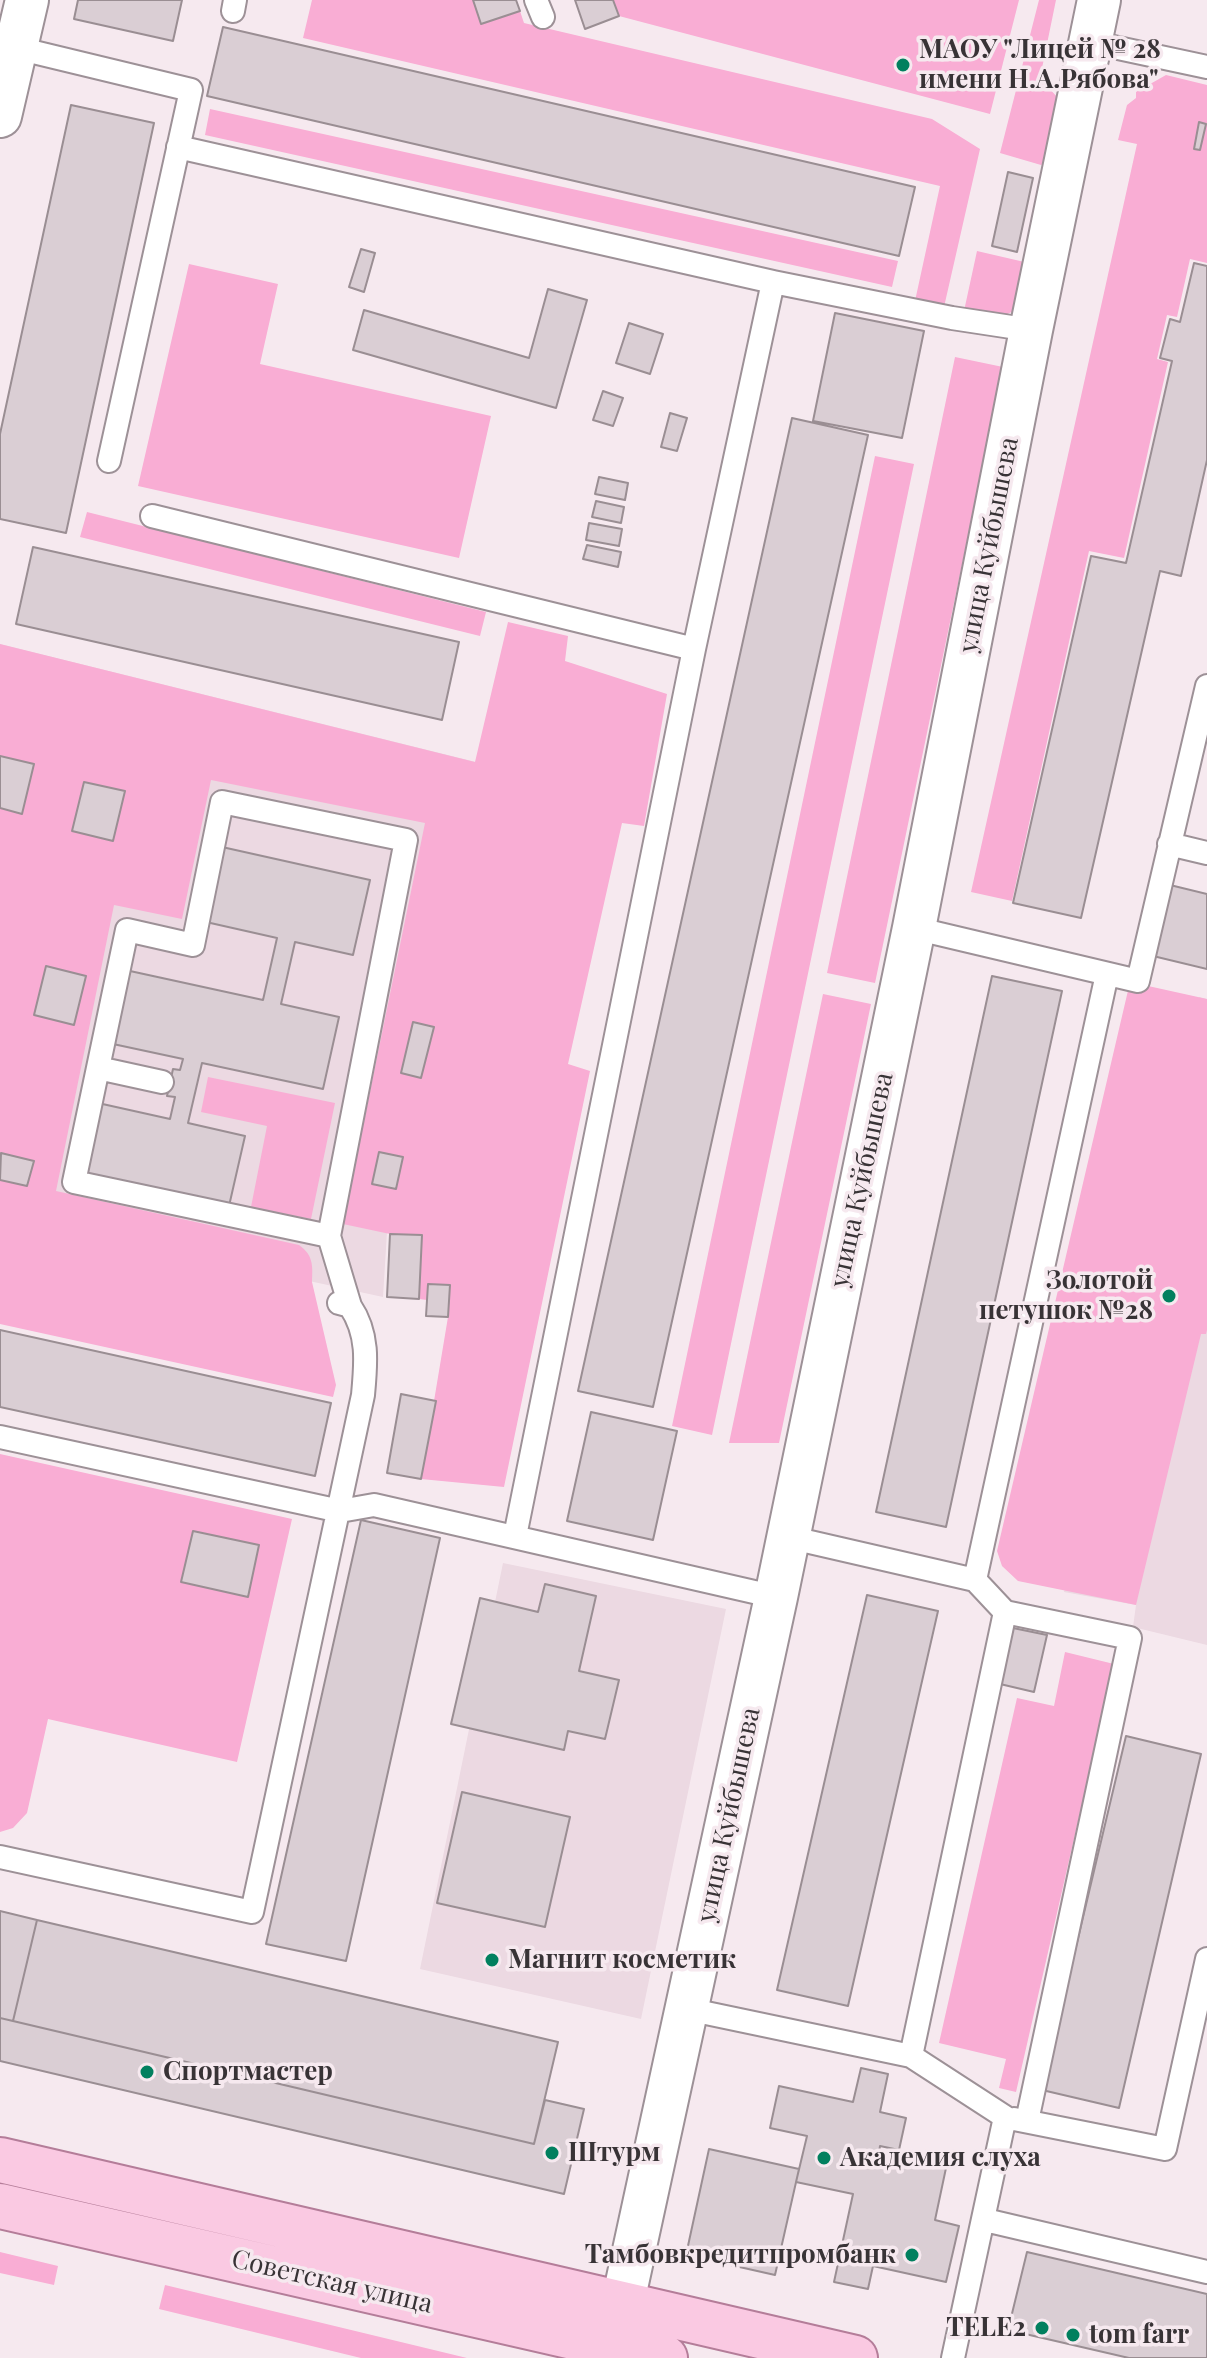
<!DOCTYPE html>
<html>
<head>
<meta charset="utf-8">
<style>
  body { margin:0 }
  canvas { display:block; background:#f6e9ef }
</style>
</head>
<body>
<canvas width="1207" height="2358"></canvas>
<script>
const ctx = document.querySelector('canvas').getContext('2d');
ctx.lineJoin = 'round';
function fill(path, color) { ctx.fillStyle = color; ctx.fill(path, 'evenodd'); }
function trace(path, color, width, dash) { ctx.strokeStyle = color; ctx.lineWidth = width; ctx.lineCap = dash ? 'butt' : 'round'; ctx.setLineDash(dash || []); ctx.stroke(path); }
function write(font, color, halo, rows, align = 'center') {
  ctx.font = font + ' "Playfair Display",serif'; ctx.lineWidth = 7; ctx.setLineDash([]); ctx.textBaseline = 'middle'; ctx.strokeStyle = halo; ctx.fillStyle = color; for (const [text, x, y, turn = 0] of rows) {
    ctx.save(); ctx.translate(x, y); ctx.rotate((+turn || 0) * Math.PI / 180); ctx.textAlign = isNaN(turn) ? turn : align; if (halo) ctx.strokeText(text, 0, 0); ctx.fillText(text, 0, 0); ctx.restore();
  }
}
fill(new Path2D(`
  M0,644L476,762L387,1232L383,1297L0,1214Z
  M1199,997L1207,999V1645L1133,1627L1136,1605L1064,1592Z
  M503,1563L726,1609L641,2019L420,1969Z`), '#ecd9e2');
fill(new Path2D(`
  M312,0H473L481,24L520,11L524,23L932,119L980,149L944,307L915,301L940,186L303,38Z
  M613,0H1019L990,114L619,16Z
  M1039,0H1056L1040,78L1066,107L1056,157L1041,165L1000,153Z
  M1166,75L1207,85V263L1190,259L1177,317L1167,315L1157,359L1168,362L1124,558L1089,551L1012,901L971,892L1137,144L1118,140L1127,105L1136,98V92Z
  M210,109L898,261L892,287L205,135Z
  M977,251L1033,264L1014,311L1005,315L964,311Z
  M189,264L278,284L260,364L491,416L459,558L138,486Z
  M955,357L1003,367L875,983L827,973Z
  M875,456L914,464L712,1435L672,1426Z
  M87,512L486,612L480,636L80,537Z
  M508,622L568,636L565,661L667,694L644,826L622,823L568,1064L590,1071L504,1487L421,1479L448,1317L450,1285L429,1284L427,1300L419,1299L422,1235L390,1234L343,1224L425,823L211,780L182,919L114,905L56,1191L299,1245C313,1255 313,1265 312,1282L336,1385L333,1397L0,1324V644L475,762Z
  M1130,982L1207,999V1330L1206,1334H1201L1136,1605L1018,1581L1002,1566L997,1551Z
  M823,994L871,1004L779,1443H729Z
  M208,1077L335,1103L311,1219L251,1207L267,1126L201,1112Z
  M0,1454L292,1519L237,1762L48,1719L27,1813L13,1828L0,1832ZM193,1531L259,1545L248,1597L181,1582Z
  M1065,1652L1114,1664L1016,2092L999,2088L1006,2059L939,2043L1017,1698L1054,1706Z
  M0,2252L58,2266L54,2285L0,2273Z
  M165,2285L467,2358H361L159,2309Z`), '#f9add4');
const building = new Path2D(`
  M78,0H182L173,41L74,19Z
  M473,0H516L520,11L481,24Z
  M575,0H613L619,16L585,29Z
  M223,27L915,187L899,256L207,96Z
  M71,105L154,123L66,533L0,519V434Z
  M1199,122L1206,124L1200,150L1194,149Z
  M1008,172L1033,178L1017,252L992,246Z
  M361,249L375,253L364,292L349,287Z
  M1194,263L1207,266V460L1181,576L1160,571L1081,918L1013,903L1091,556L1126,563L1172,361L1160,358L1170,319L1180,322Z
  M548,289L587,300L556,408L353,350L364,310L529,358Z
  M835,313L924,331L902,438L813,421Z
  M629,323L663,334L650,374L616,363Z
  M603,391L623,398L613,426L593,420Z
  M670,413L687,418L677,451L661,447Z
  M792,418L868,435L653,1407L578,1391Z
  M599,477L628,483L625,500L595,494Z
  M596,501L624,507L621,523L592,517Z
  M589,523L622,529L619,546L586,540Z
  M587,545L621,552L618,567L583,559Z
  M33,547L459,642L442,720L16,624Z
  M0,756L34,764L22,814L0,808Z
  M84,782L125,791L113,841L72,831Z
  M222,847L370,880L353,955L295,942L281,1004L339,1017L323,1089L202,1063L188,1123L245,1136L229,1206L83,1174L98,1103L170,1119L175,1097L167,1096L173,1069L180,1070L183,1059L113,1044L130,971L263,1000L277,938L206,922Z
  M1170,885L1207,894V969L1153,956Z
  M46,966L86,976L74,1025L34,1015Z
  M992,976L1062,991L946,1527L876,1512Z
  M413,1022L434,1027L421,1078L401,1073Z
  M379,1152L403,1157L396,1189L372,1184Z
  M1,1153L34,1161L27,1186L0,1180Z
  M390,1234L422,1235L419,1299L387,1297Z
  M428,1284L450,1285L448,1317L426,1316Z
  M0,1330L331,1403L315,1476L0,1407Z
  M401,1394L436,1401L421,1479L387,1473Z
  M591,1412L677,1431L653,1540L567,1521Z
  M361,1520L440,1538L346,1961L266,1944Z
  M193,1531L259,1545L248,1597L181,1582Z
  M545,1584L596,1596L579,1671L619,1680L605,1739L568,1731L564,1750L451,1724L480,1598L538,1612Z
  M867,1595L938,1611L848,2006L777,1990Z
  M1013,1628L1047,1635L1034,1692L1000,1684Z
  M1126,1736L1201,1754L1119,2108L1042,2090Z
  M462,1792L570,1817L545,1927L437,1903Z
  M0,1911L37,1920L13,2021L0,2018Z
  M37,1920L558,2042L534,2144L13,2021Z
  M0,2018L534,2144L545,2100L584,2109L564,2194L0,2061Z
  M861,2068L888,2074L880,2112L906,2118L899,2150L880,2146L879,2153L946,2168L935,2220L959,2226L946,2282L873,2266L868,2289L834,2282L853,2194L796,2182L807,2136L770,2128L779,2086L853,2102Z
  M709,2149L799,2169L775,2275L686,2255Z
  M1027,2252L1207,2294V2358H1129L1008,2330Z`);
fill(building, '#daced4');
trace(building, '#9a8e93', 2);
const service = new Path2D(`
  M536,0L543,17
  M233,11L235,0
  M1090,42L1207,67
  M17,48L191,90L109,461
  M178,147L773,282
  M152,516L694,649
  M1169,844L1207,853
  M914,928L1138,981L1207,686
  M98,1068L162,1082
  M329,1236L74,1182L127,930L193,945L222,802L406,840L329,1236L350,1306
  M0,1437L340,1511L374,1505L776,1597
  M515,1536L694,649L773,282L952,318L1031,330
  M788,1537L975,1580L1005,1612L1130,1638L1027,2121
  M975,1580L1107,974
  M0,1857L252,1912L363,1395C366,1363 369,1334 350,1306L339,1303
  M687,2009L911,2056L1005,2117L953,2358
  M911,2056L1005,1612
  M1014,2119L1165,2149L1207,1959
  M985,2220L1207,2272`);
const minor = new Path2D(`
  M0,116L27,0
  M622,2306L776,1597L914,928L1031,330L1099,0`);
const primary = new Path2D(`
  M0,2160L855,2358
  M0,2206L665,2358`);
trace(service, '#9d9197', 26);
trace(minor, '#9d9197', 46);
trace(primary, '#b47d99', 48);
trace(service, '#fff', 22);
trace(minor, '#fff', 42);
trace(primary, '#fac9e2', 44);
for (const [x, y, r, color] of [
  [903,65,8,"#02805f"],
  [1169,1296,8,"#02805f"],
  [492,1960,8,"#02805f"],
  [147,2072,8,"#02805f"],
  [552,2153,8,"#02805f"],
  [824,2158,8,"#02805f"],
  [912,2255,8,"#02805f"],
  [1042,2328,8,"#02805f"],
  [1073,2335,8,"#02805f"]
]) { const dot = new Path2D(); dot.arc(x, y, r, 0, 2 * Math.PI); ctx.fillStyle = color; ctx.fill(dot); trace(dot, '#f6e9ef', 3); }
write('bold 26px', '#383336', '#f6e9ef', [
  ["МАОУ \"Лицей № 28",919,50],
  ["имени Н.А.Рябова\"",919,80],
  ["Золотой",1153,1281,"right"],
  ["петушок №28",1153,1311,"right"],
  ["Магнит косметик",508,1960],
  ["Спортмастер",163,2072],
  ["Штурм",568,2153],
  ["Академия слуха",840,2158],
  ["Тамбовкредитпромбанк",896,2255,"right"],
  ["TELE2",1026,2328,"right"],
  ["tom farr",1089,2335]
], 'left');
write('26px', '#383336', '#f6e9ef', [
  ["улица Куйбышева",989,545,-79],
  ["улица Куйбышева",862,1180,-78],
  ["улица Куйбышева",729,1815,-78],
  ["Советская улица",332,2282,13]
]);
</script>
</body>
</html>
